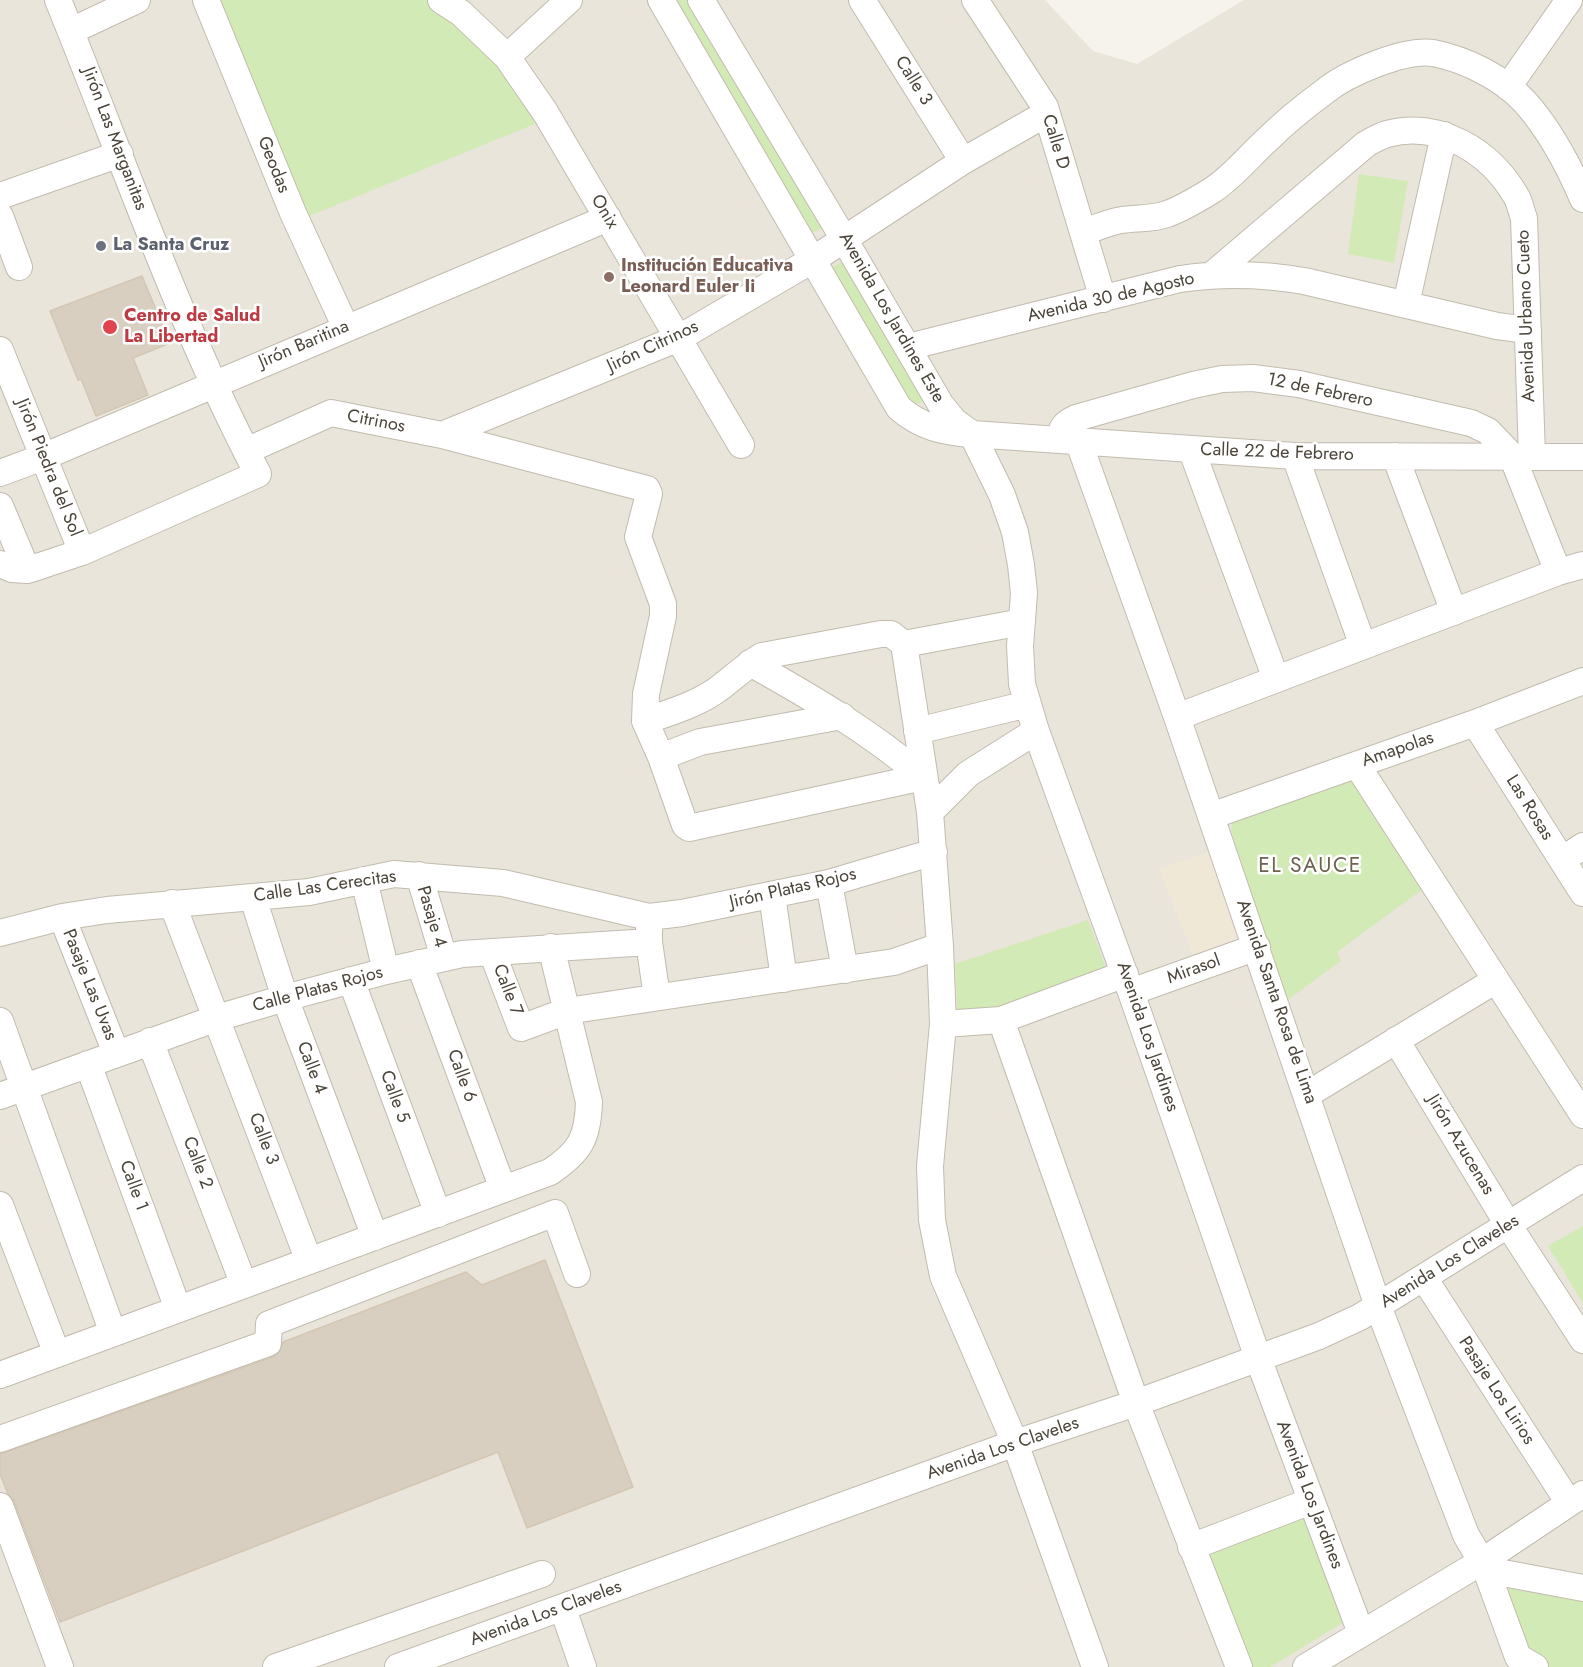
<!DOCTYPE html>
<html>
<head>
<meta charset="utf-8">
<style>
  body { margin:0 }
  canvas { display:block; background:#f6f3ec }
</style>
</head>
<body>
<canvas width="1583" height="1667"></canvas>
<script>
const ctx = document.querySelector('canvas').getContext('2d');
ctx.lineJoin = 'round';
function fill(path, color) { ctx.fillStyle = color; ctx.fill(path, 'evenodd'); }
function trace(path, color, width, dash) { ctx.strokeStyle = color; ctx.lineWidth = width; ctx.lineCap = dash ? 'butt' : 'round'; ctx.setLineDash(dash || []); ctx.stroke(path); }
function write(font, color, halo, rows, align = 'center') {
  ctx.font = font + ' Jost,sans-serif'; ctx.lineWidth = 5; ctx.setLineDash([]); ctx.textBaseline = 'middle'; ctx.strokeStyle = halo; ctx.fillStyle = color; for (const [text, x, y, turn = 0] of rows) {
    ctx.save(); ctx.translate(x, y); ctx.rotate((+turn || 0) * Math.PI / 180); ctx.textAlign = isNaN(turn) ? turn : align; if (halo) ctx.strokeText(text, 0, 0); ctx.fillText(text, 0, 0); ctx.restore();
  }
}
fill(new Path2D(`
  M0,0H1045L1093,51L1137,64L1244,0H1583V1667H0Z`), '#eae5da');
fill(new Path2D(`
  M1211,851L1242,937L1194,958L1159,869Z`), '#efe8d6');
fill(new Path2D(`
  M207,0H441L547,119L297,221Z
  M668,0H694L826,223L821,229L811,233Z
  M1359,174L1408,181L1394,263L1348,254Z
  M843,261L926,395L924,401L913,405L905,401L832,273V267Z
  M1362,776L1431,883L1337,952L1341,961L1286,1001L1231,830L1232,823Z
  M1088,920L1109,976L958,1020L955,964Z
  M1583,1226V1303L1548,1246Z
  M1306,1512L1346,1621L1270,1667H1243L1200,1551Z
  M1499,1580L1583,1597V1667H1545L1532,1661Z`), '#d2eab5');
const building = new Path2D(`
  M142,276L170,343L133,358L148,395L96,416L81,379L78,380L50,311Z
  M545,1260L633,1487L527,1528L498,1452L60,1622L14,1501L8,1494L0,1474V1454L273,1357L280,1351L283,1342L466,1272L482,1285Z`);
fill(building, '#d8cfc1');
trace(building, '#d3c7b4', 1.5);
const minor = new Path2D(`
  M206,0L293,213L346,328
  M441,0L461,13L507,57L545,112L741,445
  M661,0L899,408C921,427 943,432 972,434L1295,456L1583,457
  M701,0L844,239L941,405L954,421L972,434L1002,495L1015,532L1021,565L1024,593L1020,646L1022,684L1036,731L1131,992L1258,1358L1361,1633
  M862,0L963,161
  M975,0L1045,107L1103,299
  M71,31L137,0
  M507,57L569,0
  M1508,87L1569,0
  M0,196L120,154
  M0,216L19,267
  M1083,232C1096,228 1109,222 1122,220C1136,218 1154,219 1167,214C1181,209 1198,199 1211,191C1233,177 1249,156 1268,139C1285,122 1305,106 1324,92C1347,73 1404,49 1433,53C1465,59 1503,78 1525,102C1550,130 1568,164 1583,199
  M1212,275L1366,144C1373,140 1380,136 1387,134C1439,120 1490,151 1516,196C1520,202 1521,211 1524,218L1532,456
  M1406,304L1444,135
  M908,347L1180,279C1221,273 1263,274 1304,281L1497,326L1528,330
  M0,350L82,552
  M442,435L679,338L814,259L963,161L1035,120
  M1060,439C1061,427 1065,423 1076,418L1193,385L1222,379L1253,378L1299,384L1471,423L1488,431L1512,456L1558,572
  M1078,440L1177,717L1378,1306L1466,1535L1485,1567L1503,1573L1583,1588
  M246,451L331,413L442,435L647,489L649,494L638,537L663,604V616L646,694L645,721L661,757L685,825L689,828L923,777
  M1192,451L1276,679
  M1295,456L1363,646
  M1395,456L1454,612
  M0,473L43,457L608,218
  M0,506L27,570
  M0,564L12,569L27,570L40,566L82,552L258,474C178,322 123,159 58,0
  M904,644L1022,622
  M750,663C811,697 869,731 923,777
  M1177,717L1558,572L1583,565
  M645,721C671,712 699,704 721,687C735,676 747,665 762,656L881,634H891L904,644L930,812L940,946L943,1024L930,1166L932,1220L943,1276L1015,1443L1095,1667
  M1475,723L1583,893
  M917,731L1028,704
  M661,757L700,742L842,716
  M1357,765L1583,1115
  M930,812L968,774L1036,731
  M1211,816L1475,723L1583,681
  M1562,860L1583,846
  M419,875L444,958
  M364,880L386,971
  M829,883L845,970
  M772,895L784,979
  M253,898L285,998L375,1237
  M172,903L309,1261
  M62,917L116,1053
  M649,926V942L657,997
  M0,933L62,917L107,910L309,892L394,874L503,883L649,917L682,913L829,883L934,852
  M492,952L521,1028L567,1011L894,962L940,946
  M419,963L503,1189
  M351,980L438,1214
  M1131,992L1257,947
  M1001,1020L1136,1403L1239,1667
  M0,1021L113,1333
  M943,1024L1001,1020L1125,974
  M1396,1040L1509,1226L1583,1340
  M150,1041L244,1285
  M88,1064L178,1309
  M1308,1094L1496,980
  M0,1096L217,1018L285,998L386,971L462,954L649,942
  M0,1205L57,1354
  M1424,1278L1569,1503
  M0,1375L550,1172C580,1152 588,1138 589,1102L551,947
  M0,1439L268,1343L269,1324L555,1213L577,1274
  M0,1506L60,1667
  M1191,1547L1311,1501
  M1485,1567L1518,1657L1535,1667
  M563,1609L583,1667
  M276,1667L542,1574
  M398,1667L1015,1443L1136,1403L1319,1336L1360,1317L1583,1178
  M1306,1667L1481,1562L1583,1494`);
trace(minor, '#c2bbae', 28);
trace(minor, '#fff', 26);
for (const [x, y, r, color] of [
  [101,246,6,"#6b7280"],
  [609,277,6,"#8d6e63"],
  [110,327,8,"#e0444e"]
]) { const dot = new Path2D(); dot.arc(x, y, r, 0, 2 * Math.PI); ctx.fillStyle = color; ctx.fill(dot); trace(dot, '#fff', 2); }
write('18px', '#4b4439', '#fff', [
  ["Calle 3",913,81,58],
  ["Jirón Las Marganitas",114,139,69],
  ["Calle D",1055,142,73],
  ["Geodas",273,165,68],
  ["Onix",604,212,59],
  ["Avenida 30 de Agosto",1111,298,-13],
  ["Avenida Urbano Cueto",1527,316,-92],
  ["Avenida Los Jardines Este",891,318,60],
  ["Jirón Baritina",304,345,-23],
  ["Jirón Citrinos",653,347,-25],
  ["12 de Febrero",1320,391,12],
  ["Citrinos",376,422,11],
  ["Calle 22 de Febrero",1277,453,2],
  ["Jirón Piedra del Sol",48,468,68],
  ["Amapolas",1398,750,-19],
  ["Las Rosas",1529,808,58],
  ["Calle Las Cerecitas",325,887,-8],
  ["Jirón Platas Rojos",793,889,-13],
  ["Pasaje 4",431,917,73],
  ["Mirasol",1194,970,-20],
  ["Pasaje Las Uvas",89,985,68],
  ["Calle Platas Rojos",318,990,-15],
  ["Calle 7",507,990,69],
  ["Avenida Santa Rosa de Lima",1276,1002,71],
  ["Avenida Los Jardines",1147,1037,71],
  ["Calle 4",311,1068,69],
  ["Calle 6",461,1076,70],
  ["Calle 5",394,1097,70],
  ["Calle 3",263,1139,69],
  ["Jirón Azucenas",1460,1145,59],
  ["Calle 2",197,1163,69],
  ["Calle 1",133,1186,70],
  ["Avenida Los Claveles",1450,1262,-32],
  ["Pasaje Los Lirios",1496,1391,57],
  ["Avenida Los Claveles",1003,1449,-19],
  ["Avenida Los Jardines",1309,1495,69],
  ["Avenida Los Claveles",546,1614,-20]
]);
write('bold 18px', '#5b616d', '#fff', [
  ["La Santa Cruz",113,246]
], 'left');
write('bold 18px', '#785e54', '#fff', [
  ["Institución Educativa",621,267],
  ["Leonard Euler Ii",621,288]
], 'left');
write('bold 18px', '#be3a42', '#fff', [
  ["Centro de Salud",124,317],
  ["La Libertad",124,338]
], 'left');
ctx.letterSpacing = '1.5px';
write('21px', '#6e6250', '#fff', [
  ["EL SAUCE",1310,867]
]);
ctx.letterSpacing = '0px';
</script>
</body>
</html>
